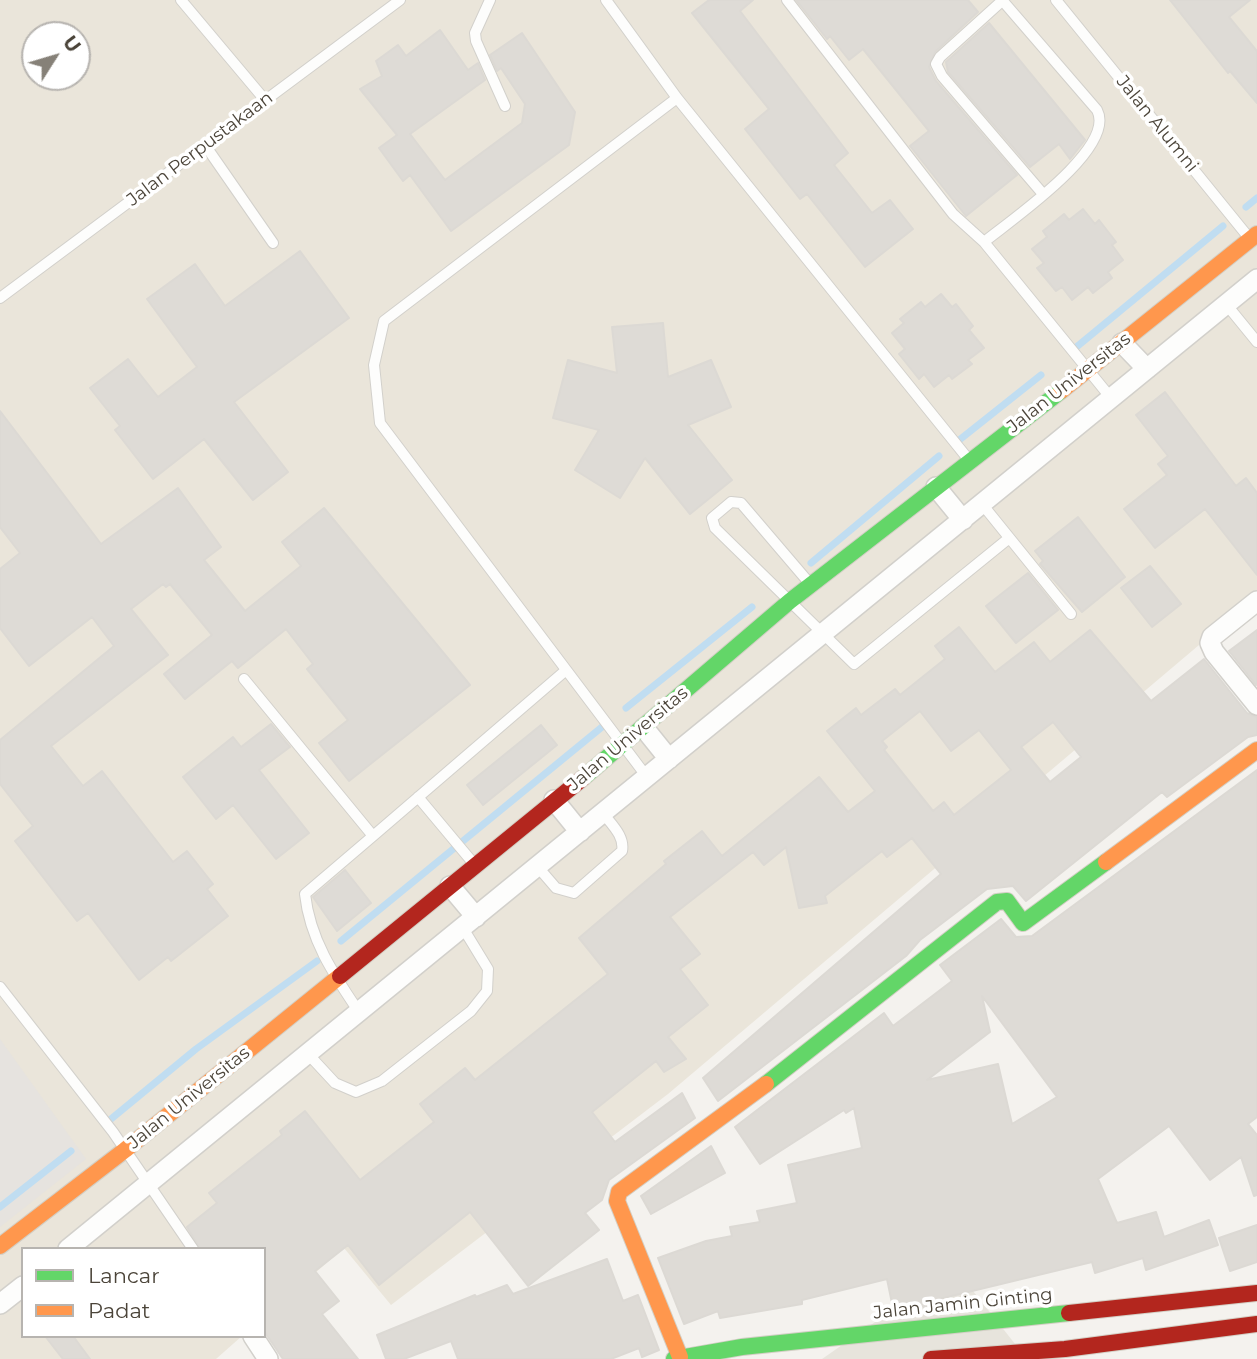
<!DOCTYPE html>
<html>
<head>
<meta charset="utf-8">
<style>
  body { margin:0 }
  #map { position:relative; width:1257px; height:1359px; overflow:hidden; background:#f4f2ee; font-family:Montserrat,sans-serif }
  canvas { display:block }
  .legend { position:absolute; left:21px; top:1247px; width:245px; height:91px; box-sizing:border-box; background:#fff; border:2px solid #b7b4b0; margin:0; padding:9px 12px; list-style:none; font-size:21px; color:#4b4439 }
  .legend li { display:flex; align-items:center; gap:14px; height:35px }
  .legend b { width:35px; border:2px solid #b7b4b0 }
  .north { position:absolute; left:21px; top:21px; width:70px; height:70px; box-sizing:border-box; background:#fff; border:2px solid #b7b4b0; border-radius:50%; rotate:53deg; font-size:19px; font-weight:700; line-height:28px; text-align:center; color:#4b4439 }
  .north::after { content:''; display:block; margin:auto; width:24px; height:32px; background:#868178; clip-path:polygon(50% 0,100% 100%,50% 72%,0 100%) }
</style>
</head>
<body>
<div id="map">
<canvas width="1257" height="1359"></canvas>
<ul class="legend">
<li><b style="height:9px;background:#63d668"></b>Lancar</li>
<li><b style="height:9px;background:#ff974d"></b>Padat</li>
</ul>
<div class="north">U</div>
</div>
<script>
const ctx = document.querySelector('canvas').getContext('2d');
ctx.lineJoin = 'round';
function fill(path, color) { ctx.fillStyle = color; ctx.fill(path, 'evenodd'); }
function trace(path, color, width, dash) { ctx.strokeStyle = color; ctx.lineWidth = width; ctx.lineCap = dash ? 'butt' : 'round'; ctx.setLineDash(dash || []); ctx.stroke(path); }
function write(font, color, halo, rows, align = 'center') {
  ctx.font = font + ' Montserrat,sans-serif'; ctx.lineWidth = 7; ctx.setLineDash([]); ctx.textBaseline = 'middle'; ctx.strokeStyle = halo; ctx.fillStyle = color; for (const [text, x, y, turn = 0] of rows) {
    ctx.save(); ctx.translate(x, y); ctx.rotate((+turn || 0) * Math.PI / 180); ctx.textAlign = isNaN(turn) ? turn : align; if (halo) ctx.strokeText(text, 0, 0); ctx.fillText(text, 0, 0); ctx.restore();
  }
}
fill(new Path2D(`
  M954,1267L1027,1359H822Z`), '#e7e4dc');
fill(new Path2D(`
  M0,0H1257V596L668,1094L391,1305L344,1248L264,1317V1249H23V1336H242L216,1359H0ZM35,35H77V77H35Z`), '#eae5da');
fill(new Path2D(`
  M0,1039L86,1159L0,1227Z`), '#e6e3df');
trace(new Path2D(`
  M1246,207L1257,198
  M1074,349L1223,226
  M958,441L1041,375
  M811,563L939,456
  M626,708L752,607
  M341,941L602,727
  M111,1119L196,1049L317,961
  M0,1207L71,1151`), '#c0ddf1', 7);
const building = new Path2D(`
  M709,0H753L740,11L848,153L834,165L872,213L890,200L913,229L865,267L807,194L800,199L745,129L769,109L692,13Z
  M796,0H968L978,12L935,52L929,67L936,81L1017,175L966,216L910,146L929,131L863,49L849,60L830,36L827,39Z
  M1170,0H1250L1229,17L1257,51V103L1230,71L1228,73Z
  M989,23L1085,140L1070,159L1059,144L1030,167L948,72L946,62Z
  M440,30L468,70L478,63L485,80L410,134L445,180L522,123L525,104L501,68L497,71L490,55L522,33L575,112L569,145L451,231L410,175L403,181L379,148L397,135L360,89L382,76L376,61L398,45L406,56Z
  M1083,209L1095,224L1099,220L1116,242L1112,245L1123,260L1108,272L1112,278L1093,293L1088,287L1072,300L1062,287L1056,291L1037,268L1044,263L1032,249L1047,237L1043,231L1064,214L1069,220Z
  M300,251L349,318L234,402L288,472L253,500L204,439L153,479L115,430L120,426L90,388L128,359L158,397L197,367L147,299L195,264L225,306Z
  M941,294L952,307L956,304L973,326L969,330L984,348L968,360L972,364L952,379L949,375L934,387L924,374L919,379L899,354L905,349L892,333L904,323L900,319L921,302L925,307Z
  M663,323L668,377L711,360L731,407L688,425L732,480L690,514L645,458L620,498L575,470L599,430L553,418L568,360L617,373L612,327Z
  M1165,392L1236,486L1246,478L1257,493V575L1205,509L1155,548L1124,509L1167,475L1158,464L1168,456L1136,415Z
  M0,411L101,544L178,488L221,547L204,560L245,611L301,566L282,542L324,508L470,685L349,781L319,743L348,720L307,669L313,664L286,629L238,668L232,661L185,699L164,674L212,635L170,584L166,587L163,584L131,609L168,655L51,746L83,786L102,771L173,862L187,851L213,884L207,889L228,916L171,961L168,957L139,980L88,913L77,921L15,841L33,826L0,784V740L114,646L92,617L29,666L0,628V569L20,553L0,527Z
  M1078,517L1125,577L1082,612L1040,564L1043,561L1035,551Z
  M1150,566L1181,604L1152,627L1121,588Z
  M1028,573L1058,610L1016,643L986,606Z
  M959,627L995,672L1034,642L1050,662L1090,630L1151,701L1204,659L1247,713L1257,717V735L1248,737L1167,797L1162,792L1026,901L1013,886L987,889L920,940L906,956L718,1101L703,1078L941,874L912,838L887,857L882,851L825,896L827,903L799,908L786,847L764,865L753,852L670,917L700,954L680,969L708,1005L668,1037L686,1059L664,1072L656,1061L592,1112L615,1142L682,1093L695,1118L609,1180L602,1200L585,1213L599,1230L528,1286L470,1212L379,1285L348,1245L315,1271L339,1301L322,1314L358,1359H283L264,1331V1249H200L187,1227L217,1203L209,1193L282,1135L280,1131L305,1111L360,1180L434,1122L420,1104L465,1068L475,1080L608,974L579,938L666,864L664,861L702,831L722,856L819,777L848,812L875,791L827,731L856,708L861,715L895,689L900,695L945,659L935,646ZM920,711L951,751L979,730L1011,770L954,815L944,802L933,811L884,750L887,747L882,741ZM1053,722L1081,757L1050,782L1021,747Z
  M1257,630V684L1256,685L1229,651Z
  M271,724L290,747L259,770L309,833L276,859L233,805L216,819L183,777L233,737L241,747Z
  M541,725L557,745L483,805L467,785Z
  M1257,770V1117L1248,1124L1257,1135V1195L1254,1196L1241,1157L1210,1180L1169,1126L1098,1179L1117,1223L1156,1212L1164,1237L1209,1220L1218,1245L1146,1270L1143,1258L1095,1273L1092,1262L939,1299L941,1307L928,1310L894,1313L887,1279L802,1300V1304L720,1318L718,1311L684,1324L658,1258L706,1241L732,1236L730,1227L760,1222L757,1211L797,1203L788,1165L862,1148L854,1108L846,1113L844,1110L760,1164L735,1127L884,1013L893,1026L952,981L940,965L1001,919L1016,937L1032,936ZM982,996L1057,1097L1012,1124L998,1064L927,1080L990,1032Z
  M345,870L371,903L337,931L313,897Z
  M711,1146L725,1173L651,1214L641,1196Z
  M1257,1225V1262L1230,1271L1219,1238Z
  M607,1259L623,1301L638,1295L659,1350L642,1357L639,1348L611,1359H458L451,1341L404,1359H386L377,1335L475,1295L476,1297L507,1285L513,1294Z
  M45,1336H73L90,1359H63Z`);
fill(building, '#dedbd6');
trace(building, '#dcd9d4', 2);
const lane = new Path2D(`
  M181,0L265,100
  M490,0L475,33L476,41L505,106
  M606,0L677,98L969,460
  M787,0L953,214L984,242L1111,398
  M1003,0L940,57L936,64L942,76L1043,194
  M1056,0L1250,239
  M205,145L273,243
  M984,242C1011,220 1117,148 1097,110L1002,0
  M0,298L400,0
  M1226,304L1257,342
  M982,504L1071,614
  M811,585L741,503L731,502L712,518L715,528L854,664L1008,539
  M244,679L373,836L565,671
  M647,777L380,423L374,365L384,321L677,98
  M418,797L474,864
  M537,866L556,888L574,893L622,851C625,836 611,824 603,813
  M0,987L113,1132L193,1249
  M359,1012C334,975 310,940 305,894L373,836
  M309,1055L335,1083L356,1092L382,1081L471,1011L487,991L488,969L463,928`);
const street = new Path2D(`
  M1122,343L1147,369
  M936,487L963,520
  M1257,601L1212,637L1210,643L1214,652L1257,705
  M644,728L669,759
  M554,800L580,832
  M450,886L476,917
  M68,1249L1257,279
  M0,1304L23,1286
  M253,1336L268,1359`);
const fast = new Path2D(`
  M583,778L790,601L1061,391
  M766,1084L997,902L1007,901L1023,923L1106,862
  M674,1359L742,1347L1069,1313`);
const slow = new Path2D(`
  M1061,391L1257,234
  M1106,862L1257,750
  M0,1246L125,1150L340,976
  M680,1357L617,1201L619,1192L766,1084`);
const jam = new Path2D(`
  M340,976L583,778
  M1069,1313L1257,1293
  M931,1359L1065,1349L1257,1324`);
trace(lane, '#d2d0cb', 12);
trace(street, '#d2d0cb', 22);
trace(fast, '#d3cfc5', 18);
trace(slow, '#d3cfc5', 18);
trace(jam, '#d3cfc5', 18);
trace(lane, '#fdfdfc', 10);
trace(street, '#fdfdfc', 19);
trace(fast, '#63d668', 16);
trace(slow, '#ff974d', 16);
trace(jam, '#b3261e', 16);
write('18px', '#4b4439', '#fff', [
  ["Jalan Alumni",1157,124,51],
  ["Jalan Perpustakaan",200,149,-37],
  ["Jalan Universitas",1069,383,-38],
  ["Jalan Universitas",628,739,-40],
  ["Jalan Universitas",189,1098,-39],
  ["Jalan Jamin Ginting",963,1304,-6]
]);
</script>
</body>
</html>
